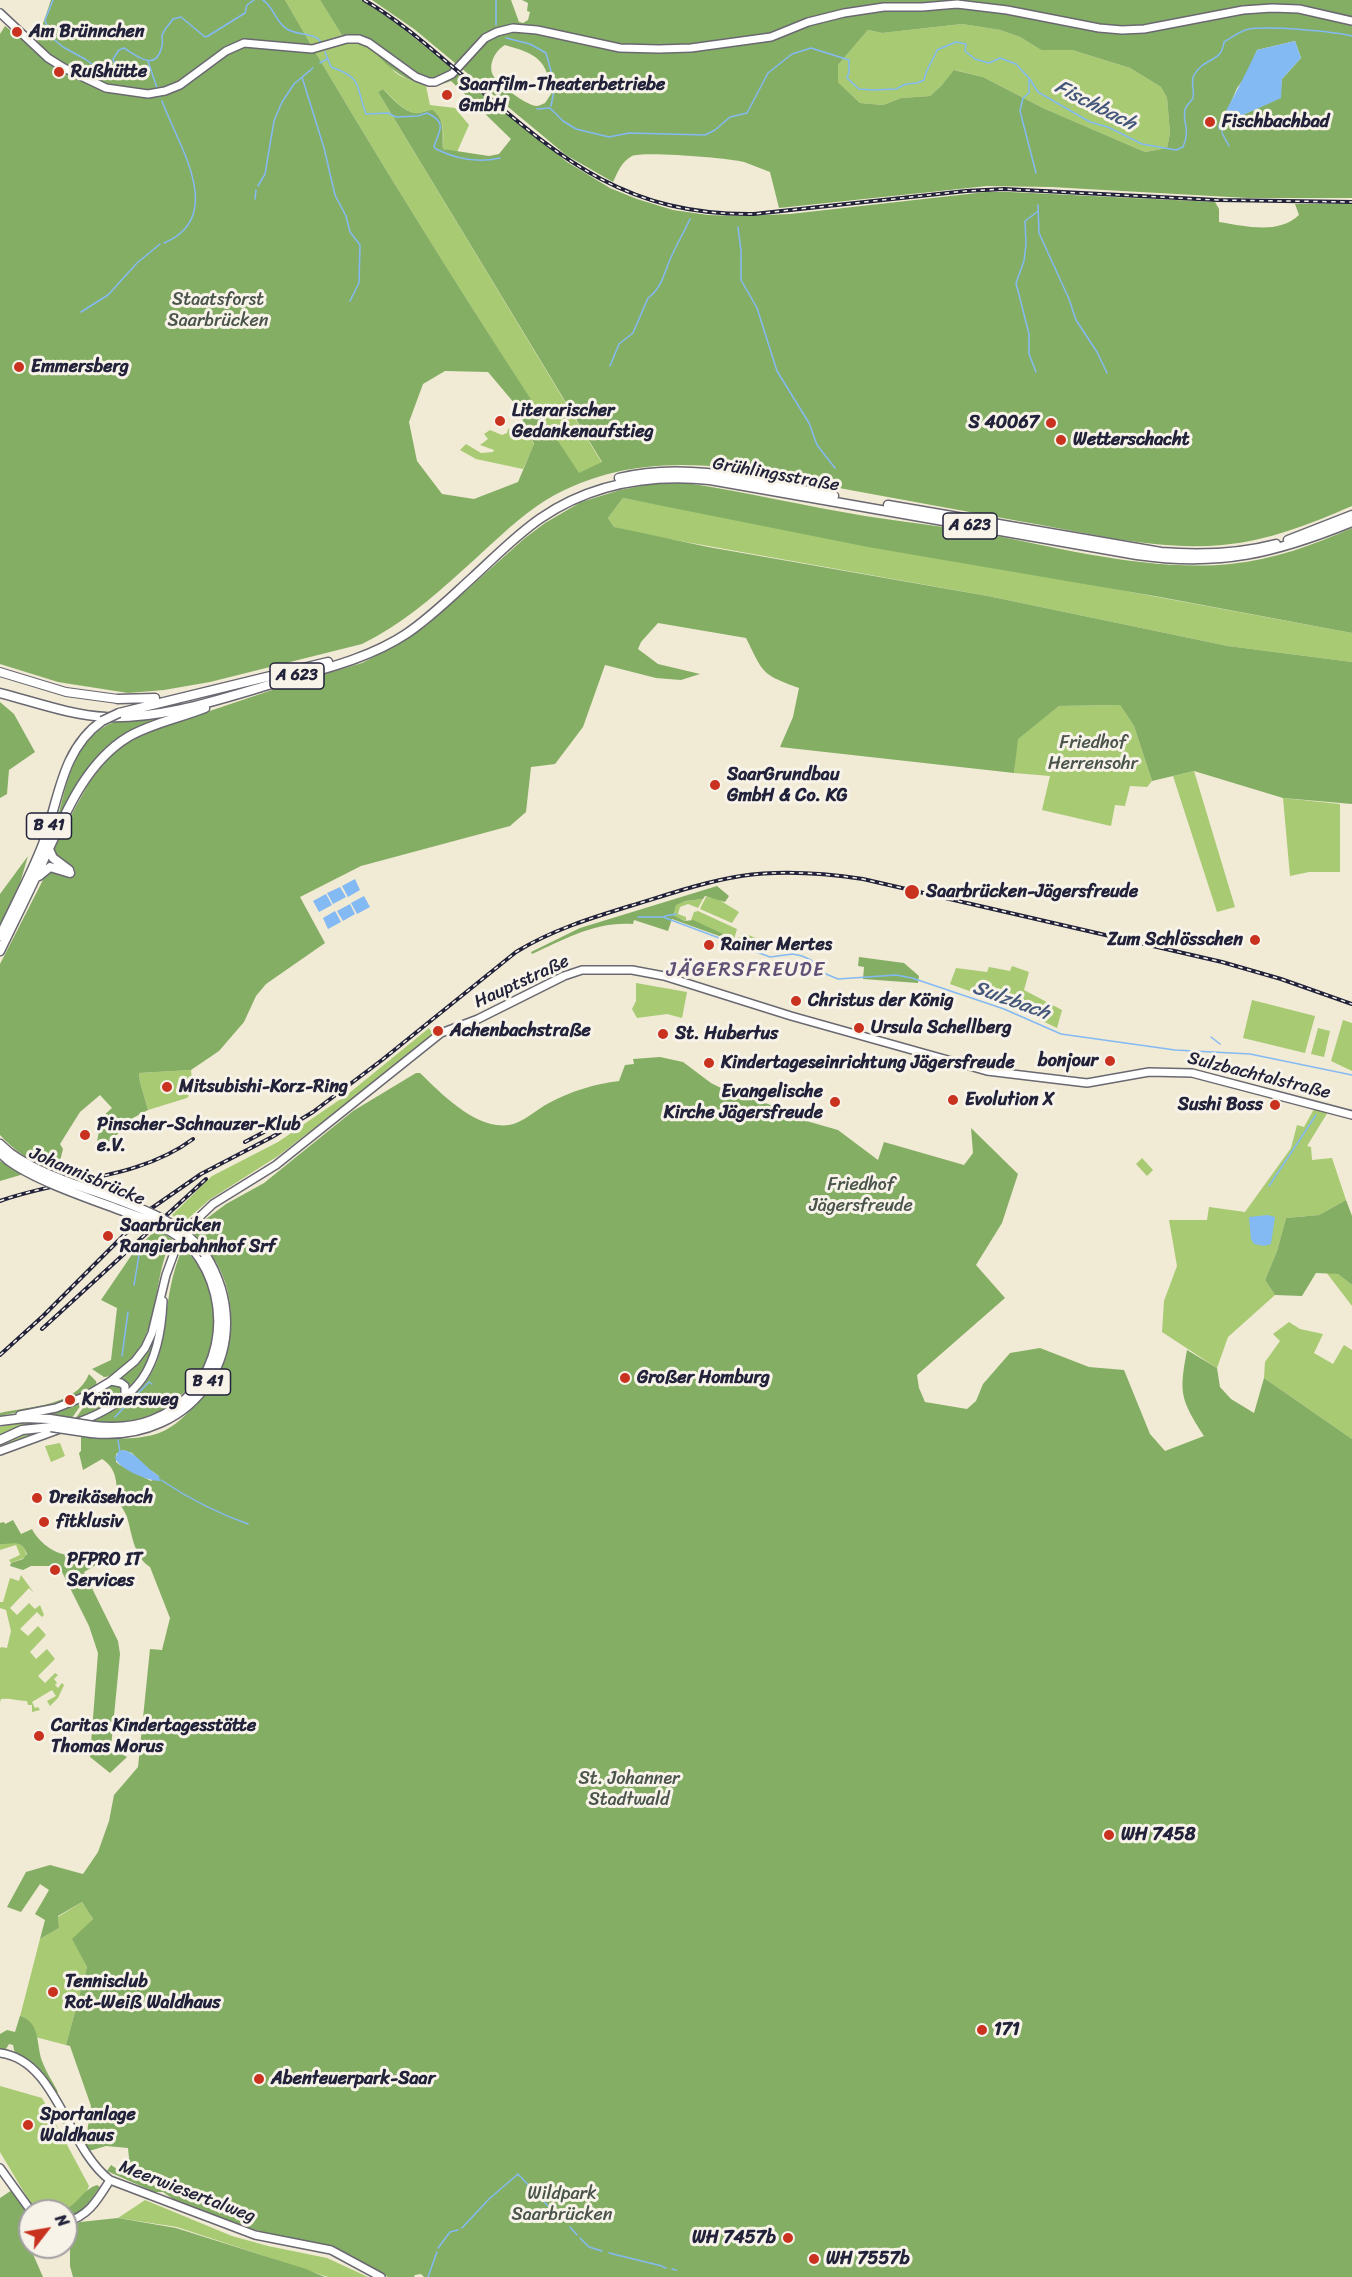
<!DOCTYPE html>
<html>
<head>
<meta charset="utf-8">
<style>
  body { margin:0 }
  #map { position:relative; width:1352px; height:2277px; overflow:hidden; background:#f1ead5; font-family:Sriracha,sans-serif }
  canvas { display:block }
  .north { position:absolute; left:18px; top:2199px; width:60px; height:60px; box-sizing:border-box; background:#f7f3e8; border:2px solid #a29fa3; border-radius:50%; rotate:59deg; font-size:16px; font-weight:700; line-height:24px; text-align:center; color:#22223b }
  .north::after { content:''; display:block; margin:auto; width:21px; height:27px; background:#c8321e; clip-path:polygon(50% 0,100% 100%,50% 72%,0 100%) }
</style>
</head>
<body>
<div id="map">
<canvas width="1352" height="2277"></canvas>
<div class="north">N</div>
</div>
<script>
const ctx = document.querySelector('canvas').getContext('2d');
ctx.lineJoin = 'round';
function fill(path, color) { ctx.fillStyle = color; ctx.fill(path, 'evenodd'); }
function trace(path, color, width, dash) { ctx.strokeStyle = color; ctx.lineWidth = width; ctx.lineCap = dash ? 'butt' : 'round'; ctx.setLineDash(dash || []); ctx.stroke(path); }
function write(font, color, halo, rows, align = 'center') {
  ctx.font = font + ' Sriracha,sans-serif'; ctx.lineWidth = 6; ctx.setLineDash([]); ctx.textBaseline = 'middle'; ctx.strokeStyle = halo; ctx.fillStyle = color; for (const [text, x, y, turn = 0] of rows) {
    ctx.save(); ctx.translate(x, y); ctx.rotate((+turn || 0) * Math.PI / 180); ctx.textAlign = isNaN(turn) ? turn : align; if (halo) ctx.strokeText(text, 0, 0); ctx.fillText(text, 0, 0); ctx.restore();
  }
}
fill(new Path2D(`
  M285,0H320L343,37C379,33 375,47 393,70C399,78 417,82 426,86L430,105L455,108L469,125L457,152L443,149C443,134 446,120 433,110C427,110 425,112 419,113C406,115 392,97 383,89L378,92L602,463L579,474C477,318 378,161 285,0Z
  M962,24L1000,30L1020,37L1041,50H1072L1130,68L1161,87L1167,98L1170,133L1167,148L1145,152L1043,108L983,77L955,70L941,86L930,96L901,98L883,105L860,103L838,82V65L868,30L882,33Z
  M513,428L528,432L534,445L523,469L476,459L460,450L466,444L481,453L493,452L494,450L480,445L488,439L484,434L490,430L502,435L507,433L508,429Z
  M623,498L1352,633V662L1228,646L988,596L630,532L614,527L608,518Z
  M1120,705L1134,726L1152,781L1147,787L1130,786L1125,806L1115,805L1111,826L1042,810L1050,776L1014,773L1017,739L1059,706Z
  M1194,771L1235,907L1217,912L1173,776Z
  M1283,798L1340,804V872H1309L1290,876Z
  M706,897L716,898L739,912L732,923L700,909Z
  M703,899L698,908L688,904L680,907L678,914L686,917V921L672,915L676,904L685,901Z
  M698,911L737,929L734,939L691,920L694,912Z
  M748,935L756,938L752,948L736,941L737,938Z
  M1012,966L1029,972L1024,990L1062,1010L1057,1028L1016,1008L950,984L956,968L987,972L989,967L1010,971Z
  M636,983L687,992L682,1018L667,1014L637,1018L632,1009L636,1001Z
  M1252,1000L1315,1016L1305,1053L1243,1038Z
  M1343,1020L1352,1023V1071L1331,1061Z
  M429,1028L434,1036L278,1156L209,1200L183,1223L172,1215L212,1176L278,1142L348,1094Z
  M1318,1028L1330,1031L1324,1057L1311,1054Z
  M191,1070L193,1091L187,1098L148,1110L140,1082L139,1073Z
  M1314,1109L1328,1112L1307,1146L1311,1147L1312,1160L1332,1158L1346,1200L1319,1215L1286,1218L1277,1251L1265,1280L1275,1295L1228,1337L1217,1368L1162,1332L1164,1301L1177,1266L1169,1220H1207L1209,1207L1245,1212L1291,1148L1297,1125L1304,1127Z
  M1142,1158L1153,1170L1147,1176L1136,1164Z
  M1326,1272L1338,1274L1352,1285V1306Z
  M1289,1322L1300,1329L1323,1334L1314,1353L1333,1364L1344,1345L1352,1350V1439L1264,1378L1265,1362L1280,1341L1273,1334Z
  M24,1421L49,1422L0,1436V1427Z
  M32,1431H48L0,1449V1444Z
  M60,1443L65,1456L51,1462L45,1446Z
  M7,1542C18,1542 27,1545 26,1557L11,1563L9,1560L20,1555L16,1545L0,1550V1544Z
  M21,1575L34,1593L29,1588L10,1608L17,1615L29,1603L35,1609L40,1605L44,1615L42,1617L37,1612L20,1629L28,1636L38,1626L46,1635L30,1652L36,1659L47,1649L55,1659L38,1676L45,1683L55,1673L58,1675L54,1679L57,1683L55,1685L58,1688L62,1683L64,1685L58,1698L50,1706L47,1701L56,1696L52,1690L32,1702L35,1708L38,1707L40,1710L32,1712V1705H28L27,1701C16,1701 12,1698 1,1699L0,1702V1649L1,1647L7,1648L11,1631L6,1610L0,1608V1602H3L10,1578L19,1581Z
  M82,1902L93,1919L73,1939L87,1967L66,2045L16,2032L40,1939L59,1928L58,1917Z
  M0,2086L42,2098L89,2186L82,2203L66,2211H38L31,2204L0,2152Z
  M145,2200L232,2236L268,2246L327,2258L368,2277H328L177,2227L118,2218Z`), '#a7ca73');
fill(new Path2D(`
  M51,0H285C378,161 477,318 579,473L602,462L378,92L383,89C391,97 406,115 419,113C425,112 427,110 433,110C446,120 442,134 443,149L489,156L499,154L511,139L451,81C422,93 398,76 378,56L380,47C367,37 359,35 343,37L320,0H361L395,22L567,162L610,188L637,199L673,210L708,215L741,216L790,214L986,192H1010L1215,202L1219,209V222C1245,226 1278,235 1299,215L1295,204H1352V506C1310,524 1268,541 1222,545C1157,551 1088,533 1024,522C926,504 828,486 730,468C662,460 595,467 537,506C511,524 488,548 464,569C432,598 401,625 362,644L210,682L164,690L128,693L58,682L0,664V34L5,26L32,47L36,44ZM445,371L488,372L515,404L534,444L518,482L474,499L442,494L417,461L409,422L423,384Z
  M372,0H511L519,22L523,23L528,20L530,12L527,11L528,3L522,0H1352V198H1248L1051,187L987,186L779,208L770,172C761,169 753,165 744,162C729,158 643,151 632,156C621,162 618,172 613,182L566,155L414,29ZM962,24L1000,30L1020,37L1041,50H1072L1130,68L1161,87L1167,98L1170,133L1167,148L1145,152L1043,108L983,77L954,70L941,86L930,96L901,98L883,105L860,103L838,82V65L868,30L882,33ZM1295,41L1301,58L1282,79L1280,98L1234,119L1219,130L1237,88L1246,76L1257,50ZM505,45C536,54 548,59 551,94L545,103C542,104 539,106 536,106C526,105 494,82 492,73C489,62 496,50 505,45Z
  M686,483C746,492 805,506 865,516C904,522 943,526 982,533C1059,548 1152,572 1230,564C1273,560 1313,545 1352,528V633L1160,597L868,547L623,498L608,518L614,527L708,547L988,596L1228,646L1352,662V804L1283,798L1194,771L1152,781L1134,726L1120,705L1059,706L1018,739L1014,773L780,747L793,717L799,688C761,674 764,674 746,638L658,623L641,642L638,649L658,664L700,674L681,680L656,678L605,665L583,727L555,764L531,767L526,812L510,826L361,866L300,897L325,943L266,984L256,996L244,1022L219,1051L191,1070L139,1073L140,1082L148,1110L131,1119L114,1138L95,1151L102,1117L112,1108L100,1095L80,1112L60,1144L63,1149L59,1165C38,1170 14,1150 0,1135V964L45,876L55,847L75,808L90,781L109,757L128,742L162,727L281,687L362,663L397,645L426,626L525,538L545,523L581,502L620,490L651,484Z
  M0,702L14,714L35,752L9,770L7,794L0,798Z
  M152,719L153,721C104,740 86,770 61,813H59C67,780 76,741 109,724C121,719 139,720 152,719Z
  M28,856L20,883L0,925V894Z
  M717,886L729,896L725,902L705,896L703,899L685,901L676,905L673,915L685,921L693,920L734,939L733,941L672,919L668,931L634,920L633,924C597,921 564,939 532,954L531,952L580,928Z
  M859,957L904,963L919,976L918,983L863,979L864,967L858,966Z
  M660,1057L683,1062L711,1083L731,1093L768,1104L803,1120L838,1130L878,1160L884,1142L964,1165L973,1153L971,1128L1018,1174L1002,1223L976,1265L1005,1298L917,1375L919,1388L925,1402L967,1409L976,1401L983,1384L1010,1353L1040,1348L1089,1367L1124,1370L1150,1434L1165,1451L1204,1436C1180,1399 1179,1393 1187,1350L1217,1368L1220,1387L1231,1399L1254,1413L1264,1378L1352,1439V2277H424L421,2274L415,2275L414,2277H388L338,2249L243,2227L177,2202L163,2192H154L107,2171L111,2165L120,2171L129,2158L128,2148L106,2146L89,2151L85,2146L91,2106L70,2046L66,2045L87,1967L72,1939L93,1919L82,1902L58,1916L59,1928L40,1939L45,1920L35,1914L49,1890L40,1884L21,1912L7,1907L26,1872L50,1865L83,1874L98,1852L109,1821L114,1795L138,1767L150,1649L162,1650L170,1618L150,1567C134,1557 132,1534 127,1517C125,1511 120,1506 119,1500C115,1484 119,1470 102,1459L83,1470L79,1453L81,1451V1436C104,1439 136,1441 159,1433C175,1427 187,1414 198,1402C235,1361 243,1301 211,1254C206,1246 199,1240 193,1233L198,1225L226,1204L264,1183L353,1111L416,1073H420C442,1094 476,1130 509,1125C523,1123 537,1109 549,1103C571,1091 595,1084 619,1081L625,1065L634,1064L633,1059ZM123,1450L132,1453L146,1467L159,1476L151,1481L120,1465L116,1462V1454Z
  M0,1161L24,1174L0,1181Z
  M1346,1200L1352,1216V1285L1338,1274L1316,1273L1302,1296L1275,1295L1265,1280L1277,1251L1286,1218L1319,1215Z
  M157,1229L172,1239C151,1280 162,1334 124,1366C117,1372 112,1377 104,1377L92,1369L111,1360L117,1308L101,1300L135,1250Z
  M183,1247C194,1259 205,1272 210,1288C228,1342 198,1393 150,1417C132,1425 110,1424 91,1422C190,1376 149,1325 183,1247Z
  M159,1317C155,1351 150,1363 129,1391L127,1385L119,1379L136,1363Z
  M89,1374L96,1381L97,1386C63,1404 36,1408 0,1416V1413C29,1406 76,1407 89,1374Z
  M112,1384L123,1388V1396L111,1405L73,1422L85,1405L88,1398Z
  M85,1399L72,1418L48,1415V1412Z
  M13,1520L21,1534L32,1529C39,1543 61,1561 79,1553L82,1559L93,1560L96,1565L84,1572L118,1641L120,1654L111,1747L127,1757L110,1773L90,1757L98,1653L89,1626L59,1566H31L23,1570L10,1566L11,1563L23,1559L27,1554C22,1539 12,1544 0,1544V1523L4,1522L5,1524Z
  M20,2016C41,2023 36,2044 42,2061C46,2072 53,2082 58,2092L56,2094L37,2069L15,2054L13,2045L9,2044L6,2049H0V2034L7,2030L15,2032Z
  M97,2185L100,2187C90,2201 83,2212 66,2218V2211H62C77,2206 82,2190 97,2185Z
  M12,2190L30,2215L29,2245L43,2277H0V2198Z
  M118,2218L176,2228L306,2269L325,2277H73L70,2266V2227L80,2222Z`), '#85ae65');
fill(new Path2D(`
  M1295,41L1301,58L1282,79L1281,98L1234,119L1219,130L1218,126C1231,101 1245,76 1257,50Z
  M355,879L360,890L348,897L342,886Z
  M340,887L346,897L333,904L327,893Z
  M326,894L332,905L319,912L313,901Z
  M364,896L370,907L357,914L351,903Z
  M350,904L355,914L343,921L337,911Z
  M335,911L341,922L328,929L323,918Z
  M1268,1215L1275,1217L1271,1244L1264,1246L1254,1244L1251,1239L1249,1217Z
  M123,1450C134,1451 147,1469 159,1476L160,1481C148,1481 119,1469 115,1458L118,1452Z`), '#84baf3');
trace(new Path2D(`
  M53,0L45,20L50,36L63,47L85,59L110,77L117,70L113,59L119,50L124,48C138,57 156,72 162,46C163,43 162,39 162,36C163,30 170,24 173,19L181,17L205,37L208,36L245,13L247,5L254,0
  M263,0C274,7 275,22 287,29C298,36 314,32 321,42
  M496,0V25
  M506,38L530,44L546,53L555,86L551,106
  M325,52L331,67C364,78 355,86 366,114L388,113L396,117L418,116L427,113C449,123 438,132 434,147L436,149C456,159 478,163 500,158
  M148,61L157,88
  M320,63L327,59
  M313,68L302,77L324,148L335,195L346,216L350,232L360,245L359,283L350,301
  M1029,80V93L1023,98L1020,111L1036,173
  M160,95V97
  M162,101C177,143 228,217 164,243
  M537,109L550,108L563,121L576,129L609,137L629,133L705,135L715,130L730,117L747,113L768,73L792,54L811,48L849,60V72L847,78L859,89L873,90L896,89L906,84L917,83L924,80C926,68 933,61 937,50L956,42L966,44L965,51L975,59L989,63L1000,58L1016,64L1029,78L1038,92L1090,122L1108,127L1142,144L1176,150L1183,147C1191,128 1182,123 1185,110C1186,105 1191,102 1193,98C1195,90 1190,82 1194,75C1204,57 1222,63 1224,42C1232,37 1240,31 1249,29C1270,26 1331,31 1352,36
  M1222,128V131
  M1222,133L1229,146
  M258,186L265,174L274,121L282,102L294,84L301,78
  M255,199L256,190
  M1038,205L1039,233L1069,299L1076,320L1097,352L1107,373
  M738,227L741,251V280L757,308L777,371L809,423L817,445L835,468
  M81,312L108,295L137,263L160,244
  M610,366L619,344L633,333L648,298C663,288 665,268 673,253C678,242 685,230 690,219
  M1036,372L1029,354V334L1016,283L1024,261L1026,244L1025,221L1037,212
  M665,916L676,914
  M638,917H663L770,957L793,954L802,956L811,960L826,974L838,979L896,975L912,978L1004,1009L1061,1034L1175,1050L1250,1054L1352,1075
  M1211,1037L1220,1044
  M1269,1186L1316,1115
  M134,1285L140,1249
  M122,1356L128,1312
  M115,1417L149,1382L152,1384
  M118,1440L120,1452
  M161,1480C188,1498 217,1513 248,1524
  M570,2227L577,2235
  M462,2228L489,2199L518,2174L547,2205L566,2221
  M580,2238L589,2247L602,2251
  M438,2248L450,2232L458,2230
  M609,2253L662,2266
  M663,2267L666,2268
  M672,2269L676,2270
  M428,2277L437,2252`), '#84baf3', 1.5);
const secondary = new Path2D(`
  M0,13L48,58L64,68L106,88L148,94L165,91L180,85L226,51L244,43L312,49L347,39H359L369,43L416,77L429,82H435L452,74L485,38L497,32L513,28L537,30L620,48L659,49L691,48L771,37L808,22L844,13L884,7H922L957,4L1007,10L1099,28L1122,30L1144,29L1243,10L1272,8L1299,9L1352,21
  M111,1381L121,1383L125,1386V1398
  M20,1415L56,1408L86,1396L111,1381L135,1361L145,1348L152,1333L166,1275L177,1245L190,1226L213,1204L276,1165L441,1033L478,1019L564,976L582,970H632L664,976L791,1016L987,1071L1087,1083L1149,1072L1192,1073L1352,1115
  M76,1423C140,1400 160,1368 163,1301
  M0,1451L60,1429
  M0,2053C57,2060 67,2148 110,2180L255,2235L331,2250L381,2277
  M0,2168L31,2211
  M66,2222C89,2216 98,2199 110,2180`);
const primary = new Path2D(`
  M0,672L66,692L118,699`);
const highway = new Path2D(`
  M619,478C690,460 764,483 834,496
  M888,505L1161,552C1199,555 1238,554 1276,544
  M1288,540L1352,515
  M0,693C35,702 70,715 106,717C166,719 223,698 279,682C323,669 368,659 406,634C430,618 451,597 472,578C494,558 516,535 541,518C591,484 650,474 710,480L1137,555C1220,567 1276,553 1352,522
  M118,699L155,698
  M119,713L328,662
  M49,849L53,858L69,870
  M39,876L50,867L70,873
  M0,936C14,906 31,875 43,844C59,800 61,750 102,721
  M0,951C13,924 27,896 40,868C62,822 82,765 128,737C152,723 180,718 205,708
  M0,1144L10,1153
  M0,1153L8,1160
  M0,1421L24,1418L50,1419
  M94,1426C114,1428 133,1428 152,1420C223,1392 238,1304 192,1248
  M91,1433C196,1444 262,1345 205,1254
  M0,1440L22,1430L51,1427`);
trace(secondary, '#6a6871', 10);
trace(primary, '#6a6871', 10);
trace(highway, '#6a6871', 11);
trace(secondary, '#fff', 7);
trace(primary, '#fff', 8);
trace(highway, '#fff', 8);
const rail = new Path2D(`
  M364,0C395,18 421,40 448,63C548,146 613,216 754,214L966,191L1004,189L1217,200L1352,202
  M245,1142L285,1121
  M0,1201C63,1178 138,1180 193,1139
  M42,1329L206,1179
  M0,1355L43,1316L149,1210L201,1174L272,1137L313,1112L382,1060L516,952C552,930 591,918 630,906C667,895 703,882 741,876C782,870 823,873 863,879L1222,962L1281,979L1352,1004`);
trace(rail, '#22223b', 4);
trace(rail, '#f7f3e8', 1.5, [4.5]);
const highwayBridge = new Path2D(`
  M102,721L119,713
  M10,1153C66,1194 163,1198 205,1254
  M8,1160C34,1180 91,1199 123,1211C148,1220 172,1228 192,1248
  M50,1419L94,1426
  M51,1427L91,1433`);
trace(highwayBridge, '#6a6871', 11, []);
trace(highwayBridge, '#fff', 8);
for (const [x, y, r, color] of [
  [17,32,6,"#c8321e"],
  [59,72,6,"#c8321e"],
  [447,95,6,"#c8321e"],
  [1210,122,6,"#c8321e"],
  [19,367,6,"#c8321e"],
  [500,421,6,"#c8321e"],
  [1051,423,6,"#c8321e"],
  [1061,440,6,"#c8321e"],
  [715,785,6,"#c8321e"],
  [912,892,8,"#c8321e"],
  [1255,940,6,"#c8321e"],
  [709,945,6,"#c8321e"],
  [796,1001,6,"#c8321e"],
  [859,1028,6,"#c8321e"],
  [438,1031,6,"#c8321e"],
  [663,1034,6,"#c8321e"],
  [1110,1061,6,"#c8321e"],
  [709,1063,6,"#c8321e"],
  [167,1087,6,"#c8321e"],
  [953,1100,6,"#c8321e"],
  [835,1102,6,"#c8321e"],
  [1275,1105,6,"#c8321e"],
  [85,1135,6,"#c8321e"],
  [108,1236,6,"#c8321e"],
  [625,1378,6,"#c8321e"],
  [70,1400,6,"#c8321e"],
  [37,1498,6,"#c8321e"],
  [44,1522,6,"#c8321e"],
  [55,1570,6,"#c8321e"],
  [39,1736,6,"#c8321e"],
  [1109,1835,6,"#c8321e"],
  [53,1992,6,"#c8321e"],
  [982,2030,6,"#c8321e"],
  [259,2079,6,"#c8321e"],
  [28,2125,6,"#c8321e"],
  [788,2238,6,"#c8321e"],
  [814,2259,6,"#c8321e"]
]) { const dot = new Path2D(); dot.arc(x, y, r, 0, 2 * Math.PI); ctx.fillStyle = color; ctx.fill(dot); trace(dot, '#f7f3e8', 2); }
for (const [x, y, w] of [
  [970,526,54],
  [297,676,54],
  [49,826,45],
  [208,1382,45]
]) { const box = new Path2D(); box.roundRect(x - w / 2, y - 13, w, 26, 4.5); ctx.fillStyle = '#f7f3e8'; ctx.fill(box); trace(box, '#22223b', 1.5); }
write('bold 16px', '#22223b', null, [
  ["A 623",970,526],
  ["A 623",297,676],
  ["B 41",49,826],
  ["B 41",208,1382]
]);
write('bold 18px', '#22223b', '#f7f3e8', [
  ["Am Brünnchen",29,32],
  ["Rußhütte",71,72],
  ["Saarfilm-Theaterbetriebe",459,85],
  ["GmbH",459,106],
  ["Fischbachbad",1222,122],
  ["Emmersberg",31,367],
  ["Literarischer",512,411],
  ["Gedankenaufstieg",512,432],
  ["S 40067",1039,423,"right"],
  ["Wetterschacht",1073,440],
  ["SaarGrundbau",727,775],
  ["GmbH & Co. KG",727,796],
  ["Saarbrücken-Jägersfreude",926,892],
  ["Zum Schlösschen",1243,940,"right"],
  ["Rainer Mertes",721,945],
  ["Christus der König",808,1001],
  ["Ursula Schellberg",871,1028],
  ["Achenbachstraße",450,1031],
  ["St. Hubertus",675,1034],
  ["bonjour",1098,1061,"right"],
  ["Kindertageseinrichtung Jägersfreude",721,1063],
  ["Mitsubishi-Korz-Ring",179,1087],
  ["Evangelische",823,1092,"right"],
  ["Kirche Jägersfreude",823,1113,"right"],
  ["Evolution X",965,1100],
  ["Sushi Boss",1263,1105,"right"],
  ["Pinscher-Schnauzer-Klub",97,1125],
  ["e.V.",97,1146],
  ["Saarbrücken",120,1226],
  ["Rangierbahnhof Srf",120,1247],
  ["Großer Homburg",637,1378],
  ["Krämersweg",82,1400],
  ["Dreikäsehoch",49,1498],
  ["fitklusiv",56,1522],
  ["PFPRO IT",67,1560],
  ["Services",67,1581],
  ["Caritas Kindertagesstätte",51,1726],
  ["Thomas Morus",51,1747],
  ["WH 7458",1121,1835],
  ["Tennisclub",65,1982],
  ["Rot-Weiß Waldhaus",65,2003],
  ["171",994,2030],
  ["Abenteuerpark-Saar",271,2079],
  ["Sportanlage",40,2115],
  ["Waldhaus",40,2136],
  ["WH 7457b",776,2238,"right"],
  ["WH 7557b",826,2259]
], 'left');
write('18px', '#4a544c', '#f7f3e8', [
  ["Staatsforst",218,300],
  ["Saarbrücken",218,321],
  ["Friedhof",1093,743],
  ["Herrensohr",1093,764],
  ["Friedhof",861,1185],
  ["Jägersfreude",861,1206],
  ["St. Johanner",629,1779],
  ["Stadtwald",629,1800],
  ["Wildpark",562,2194],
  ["Saarbrücken",562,2215]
]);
write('18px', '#22223b', '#f7f3e8', [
  ["Grühlingsstraße",776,475,10],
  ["Hauptstraße",522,982,-25],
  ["Sulzbachtalstraße",1259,1076,14],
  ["Johannisbrücke",87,1177,23],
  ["Meerwiesertalweg",187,2192,21]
]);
write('italic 20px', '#44577b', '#f7f3e8', [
  ["Fischbach",1095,106,27],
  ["Sulzbach",1011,1001,20]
]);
ctx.letterSpacing = '1.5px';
write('20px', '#625177', '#f7f3e8', [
  ["JÄGERSFREUDE",746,971]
]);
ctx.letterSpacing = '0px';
</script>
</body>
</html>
